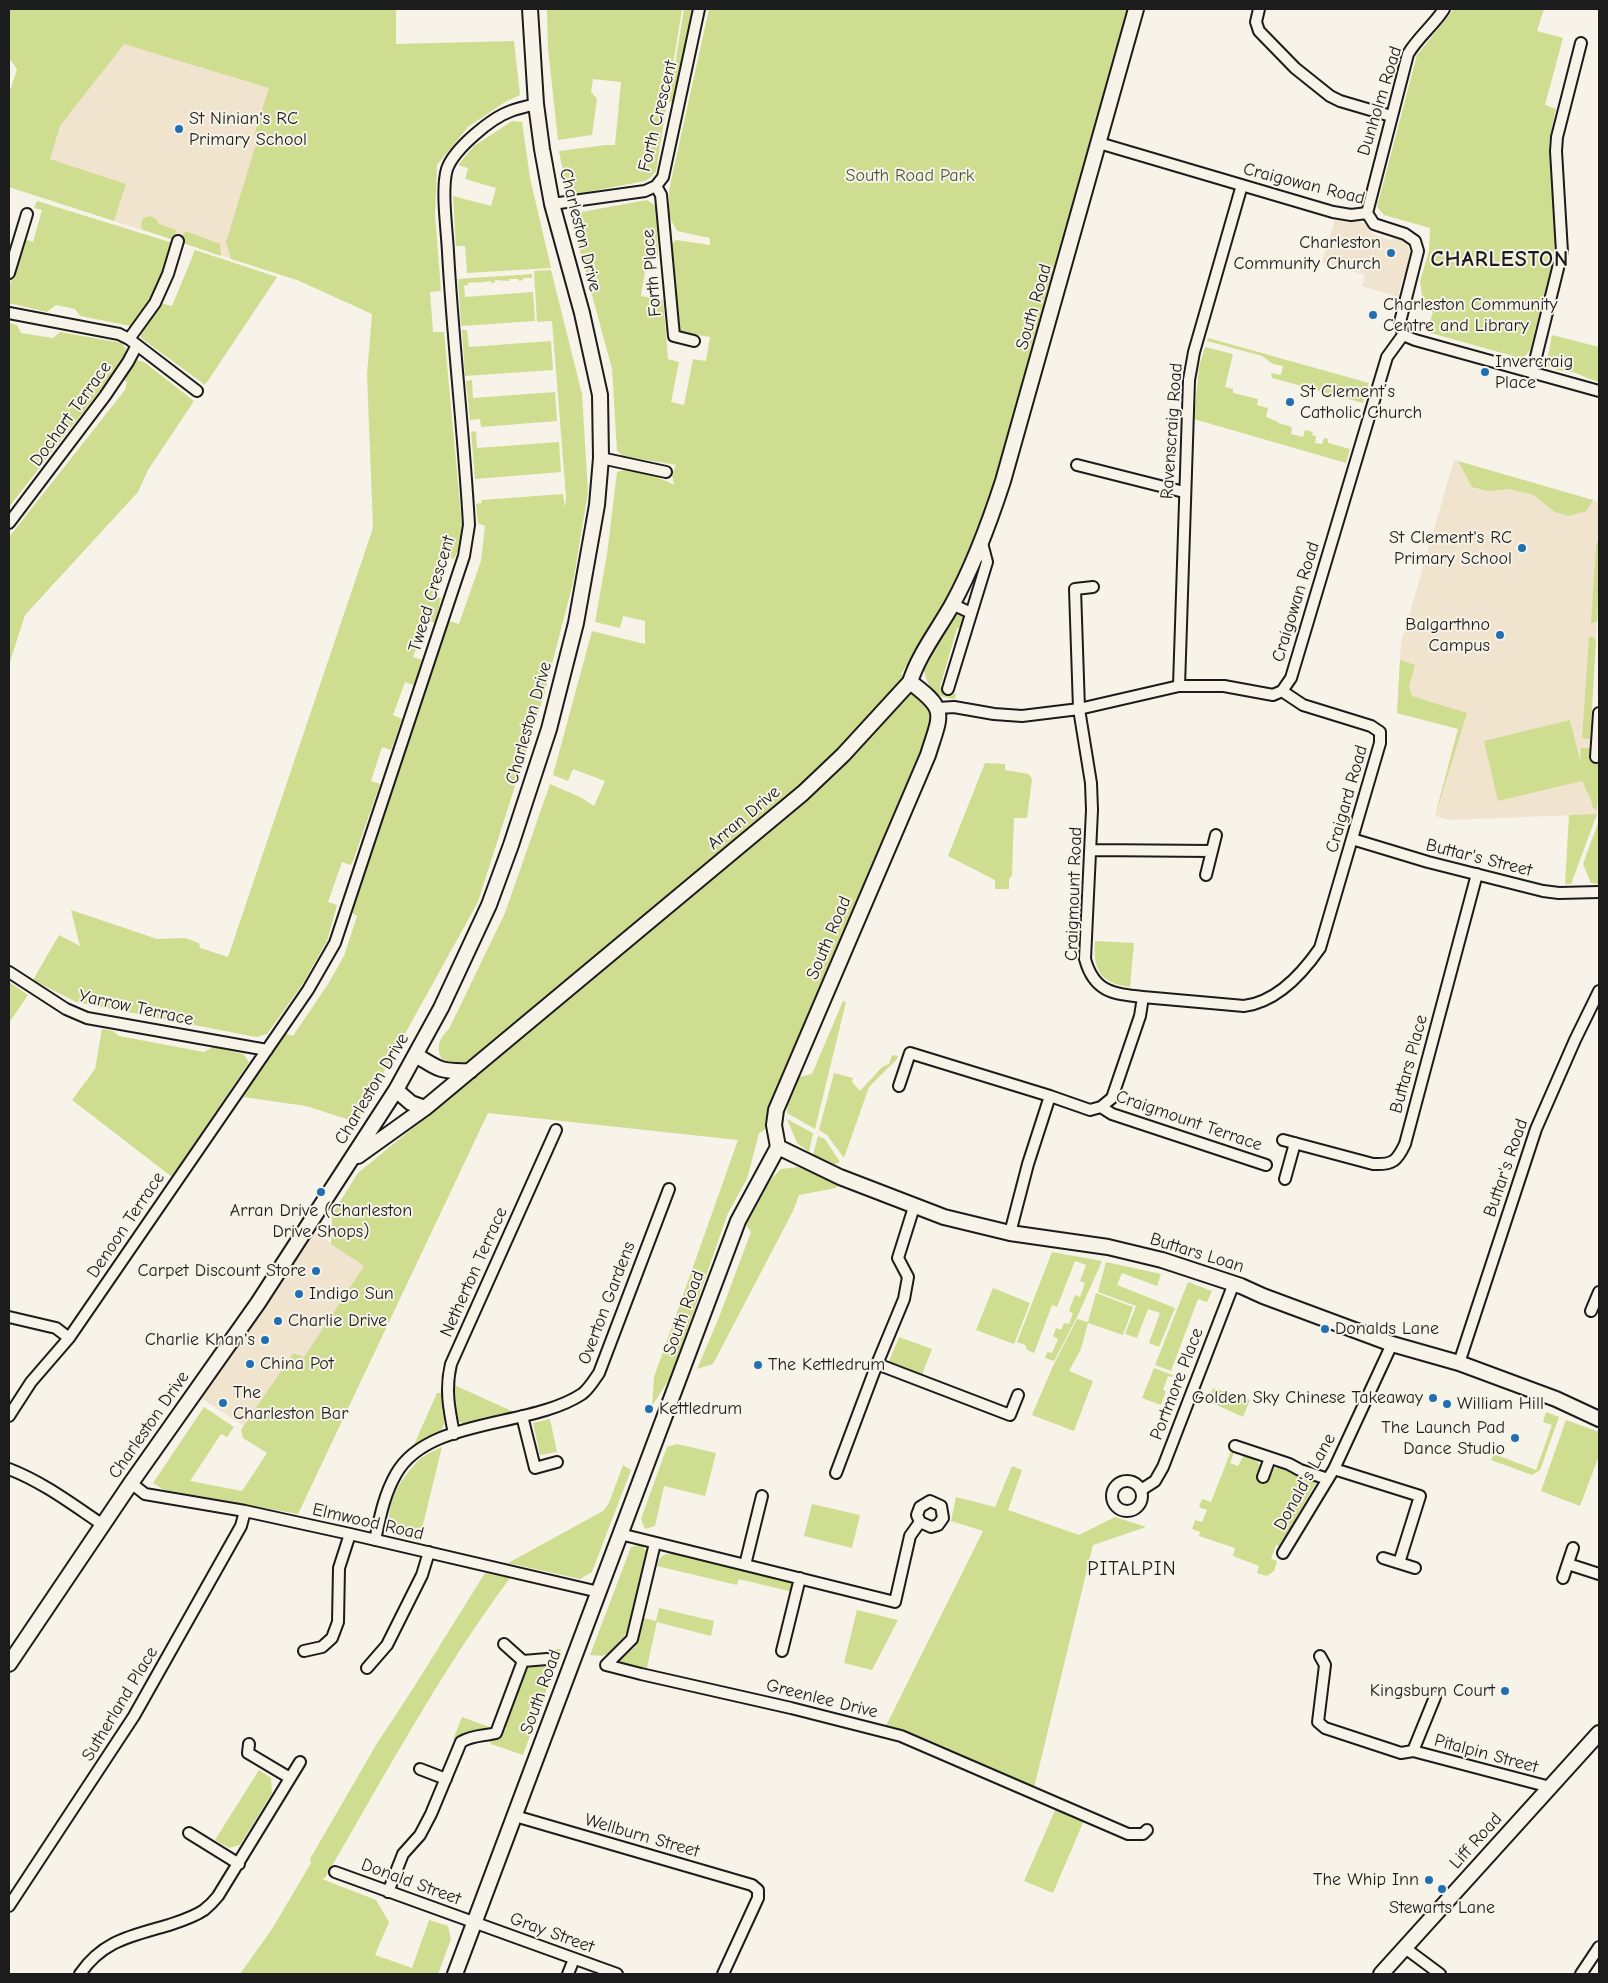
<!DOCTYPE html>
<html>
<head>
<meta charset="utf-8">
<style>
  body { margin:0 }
  #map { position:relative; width:1608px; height:1983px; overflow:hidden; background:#f7f3e8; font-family:"Comic Neue",sans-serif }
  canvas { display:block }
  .frame { position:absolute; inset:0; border:10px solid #1c1c1c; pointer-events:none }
</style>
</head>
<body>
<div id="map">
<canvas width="1608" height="1983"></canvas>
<div class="frame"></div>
</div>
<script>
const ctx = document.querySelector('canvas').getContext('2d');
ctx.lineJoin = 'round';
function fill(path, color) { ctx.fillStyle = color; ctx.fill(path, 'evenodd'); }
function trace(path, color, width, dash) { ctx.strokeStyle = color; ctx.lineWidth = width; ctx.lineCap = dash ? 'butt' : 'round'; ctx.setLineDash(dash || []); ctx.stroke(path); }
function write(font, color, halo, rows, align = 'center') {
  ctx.font = font + ' "Comic Neue",sans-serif'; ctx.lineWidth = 4; ctx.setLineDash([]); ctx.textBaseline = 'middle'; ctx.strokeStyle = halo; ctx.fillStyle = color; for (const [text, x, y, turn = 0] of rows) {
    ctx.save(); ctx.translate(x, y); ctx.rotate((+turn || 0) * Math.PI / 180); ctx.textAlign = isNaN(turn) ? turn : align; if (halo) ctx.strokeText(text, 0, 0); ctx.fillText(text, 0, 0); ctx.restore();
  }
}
fill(new Path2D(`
  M135,10L340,76L297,280L9,187V94Z
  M1335,220L1348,223L1354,220L1366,224L1372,234L1391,240L1395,237L1406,242L1412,258L1408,272L1403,276L1398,297L1362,286L1365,275L1322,262Z
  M1454,460L1599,502V587L1589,759L1599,781L1597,814L1450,820L1435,816L1458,729L1397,713L1401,643Z
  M315,1232L364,1266L304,1357L293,1353L244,1426L201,1398Z`), '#f1e4cf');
fill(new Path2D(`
  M9,9H396V44L514,41L520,95L505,102L468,127L437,165L435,214L441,291L430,292L433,332H444L462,526L459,548L454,559L444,557L432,595L441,598L435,623L426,620L413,657L422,660L414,685L405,682L393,715L402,719L391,750L382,747L371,781L380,784L353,861L351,865L342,862L328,902L337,905L327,941L302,985L267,1034L256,1037L76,1002L33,980L59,935L80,946L71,910L157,939L185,938L199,943L200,948L228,957L373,528L367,374L372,314L297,280L231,259L226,242L257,141L254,135L269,88L124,44L60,126L50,159L126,184L114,221L9,187V94L17,69L9,58Z
  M547,9H682L656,171L651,177L645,181L576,194L570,195L567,192L559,151L606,145H615L621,82L593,79L591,92L597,99L592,135L558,140L548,49Z
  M684,9H694L673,103L669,102Z
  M709,9H1130L1020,401L988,510L969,557L943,609L901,674L931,697L938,721L774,1125L759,1133L747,1179L728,1213L671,1376L652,1406L654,1377L738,1140L488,1113L298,1514L164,1490L153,1483L204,1407L234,1427L227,1437L221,1434L190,1481L242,1491L267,1453L243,1438L241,1430L293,1353L304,1357L364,1266L331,1244L332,1214L358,1173L464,1086C448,1067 425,1051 449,1029L505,913L550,784L580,797L594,806L605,781L573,769L568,781L553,775L592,631L645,644V621L623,616L620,628L595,622L607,554L617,472C633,466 660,478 674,485L672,475L676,465L623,456L617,451L612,369L572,221L576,213L647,200L656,206L658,255L648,254L641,296L663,300L668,359L679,362L671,402L684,405L693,359L706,361L710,337L680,332L672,244L676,240L710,245V238L677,231L669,216V190Z
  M1454,9H1544L1537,31L1563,38L1545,105L1556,109L1549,141L1555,239L1554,258L1530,350L1526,355L1520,358L1427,332L1433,312L1418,307L1422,295L1420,281L1429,251L1430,228L1384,215L1377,207L1417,55Z
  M512,121L522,122L530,178L551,268L467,273L465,246H456L453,196L491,206L496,188L465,179L468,168L458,165L474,146Z
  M37,201L173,243L159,286L148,304L131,326L80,316L75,309L56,305L47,312L9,303V288L24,239L33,242L42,210L34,208Z
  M150,216L156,219L159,224L176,230L174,240L143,230L141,225L143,218Z
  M185,231L220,244L221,256L183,243L182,237Z
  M195,250L277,277L205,385L141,338V332L161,303L172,306Z
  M551,270L582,394L588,492L573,583L544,695L478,902L356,1122L306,1106L243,1097L284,1033L293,1036L328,984L344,956L357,916L351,912L449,621L459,624L481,561L485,526L478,523L476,504L482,503L481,500L563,494L565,508L566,497L552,321L537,322L534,271Z
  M532,274V278H523V280L519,281L518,279H509V281L495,280V282L491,283V281L477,283V282L468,283V285L464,286L465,297L533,292L535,321L461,326L458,279Z
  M9,323L17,325L21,333L53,338L60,332L122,343L126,349V357L9,507Z
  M462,330H467L469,347L551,341L553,370L465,376Z
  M1552,335L1599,347V382C1591,380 1584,376 1576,373C1566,370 1558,372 1548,366L1547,361Z
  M1208,338L1369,383L1363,403L1272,378L1271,373L1281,375L1283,366L1273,364L1262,356L1207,341Z
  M1205,347L1233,354L1225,387L1233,389V393L1258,399L1257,405L1268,408L1266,417L1278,422V423L1292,427L1291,434L1303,437L1305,430L1313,432L1312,435L1316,436L1315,443L1322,444L1324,438L1328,439V443L1350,449L1346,463L1194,419L1199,367Z
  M137,360L144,362L194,401L148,470L138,492L25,615L9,665V537L125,390L127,382L124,380L125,376Z
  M472,380L473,398L555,392L557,421L481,427L480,419L470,420L466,381Z
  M476,431L477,448L559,442L561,472L475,479L471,432Z
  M1458,461L1593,500L1586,511L1569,516L1555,512L1534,495L1509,489L1488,491L1472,487Z
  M1599,537V587L1597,621L1591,624L1596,546Z
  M960,614L965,618L962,628H957L940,687L956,694L955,699C933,698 927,686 923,666L953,615Z
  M1589,637H1593L1596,640L1590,739L1582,738Z
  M1400,660L1415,665L1409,686L1412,696L1467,713L1435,816L1458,729L1397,713Z
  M1570,720L1580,761L1581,748H1590L1589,759L1599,760L1597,810L1593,808L1591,800L1582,781L1498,801L1484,741Z
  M985,763L1005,764V770L1029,774L1032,779L1027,818H1014L1012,875L1009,879V889H995V880L948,856Z
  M1597,814L1571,884H1565L1569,815Z
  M1599,820V884L1591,883L1583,864Z
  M1095,941L1134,943L1130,987C1099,983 1093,969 1095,941Z
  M9,982L28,995L9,1023Z
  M843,1001L846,1002L815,1129L787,1113L788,1102L799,1077L812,1074Z
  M102,1029L113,1031L119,1036L204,1052L213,1047L243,1054L249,1062L172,1177L72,1100L95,1069Z
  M892,1055L898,1056L897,1059L869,1087L844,1158L827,1135L819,1130L834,1073L853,1078L852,1082L860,1091L882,1067L889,1064Z
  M787,1119L813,1133L809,1152L797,1143Z
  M818,1136L825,1139L840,1162L831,1166L813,1155Z
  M798,1167L838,1183L836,1188L799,1195L793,1211L713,1364L697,1369L718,1320L751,1232L746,1225L771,1179L781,1169Z
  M1052,1252L1102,1261L1078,1315L1054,1361L1045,1358L1047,1352L1052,1353L1058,1339L1053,1336L1056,1328L1061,1330L1064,1323L1069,1324L1073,1313L1069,1311L1075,1295L1080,1297L1085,1283L1080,1281L1086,1265L1075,1261L1057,1307L1052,1305L1034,1353L1027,1350L1025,1345L1017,1342Z
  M1106,1262L1161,1274L1157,1286L1122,1273L1117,1285L1175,1308L1159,1347L1149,1343L1160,1313L1148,1309L1137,1338L1125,1334L1136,1306L1098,1292Z
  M1188,1282L1212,1291L1207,1302L1198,1299L1171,1371L1155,1365Z
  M993,1288L1030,1303L1014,1344L976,1330Z
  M1096,1293L1133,1307L1123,1335L1088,1323L1081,1349L1069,1371L1093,1381L1074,1431L1032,1415L1053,1366L1077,1319L1088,1322Z
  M899,1337L932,1349L922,1375L920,1376L888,1364Z
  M1154,1368L1173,1375L1172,1377L1168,1376L1163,1390L1166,1391L1161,1405L1142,1398Z
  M452,1384L514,1412L464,1424L455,1420Z
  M1213,1388L1250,1400L1243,1417L1208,1401Z
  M437,1393H441C448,1434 447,1427 413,1447Z
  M1546,1412L1559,1417L1540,1470L1532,1475L1491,1460L1494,1454L1536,1470L1552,1425L1543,1422Z
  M550,1419L557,1452L540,1455L533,1423Z
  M1566,1420L1599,1432V1456L1580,1506L1541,1491Z
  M677,1444L716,1453L705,1496L664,1486L655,1526L645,1529L641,1519L667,1447Z
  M442,1447L419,1541L391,1533C383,1507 400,1479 418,1461C424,1455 434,1451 442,1447Z
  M1231,1451L1234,1452L1230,1463L1238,1466L1244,1455C1257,1459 1263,1462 1259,1477L1268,1480L1274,1468L1280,1467L1317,1481L1292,1525L1282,1547L1276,1545L1271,1559L1277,1561L1274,1571L1267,1576L1257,1573L1259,1566L1233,1556L1235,1548L1199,1536L1200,1532L1192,1529L1195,1520L1202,1522L1207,1510L1199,1507L1202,1499L1211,1502Z
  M623,1465L631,1470L592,1572L580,1579L508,1563L603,1511L609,1503Z
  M1012,1466L1022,1470L1008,1510L1079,1535L1115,1517L1146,1527L1093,1545L1034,1788L886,1726L983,1531L951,1521L956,1497L995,1507Z
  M812,1504L860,1515L852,1548L804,1536Z
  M639,1545C646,1548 647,1552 648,1559L630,1629L609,1653L602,1656L590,1655L631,1547Z
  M673,1553L792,1582L795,1586L793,1592L739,1579L737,1585L657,1566C660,1556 662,1554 673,1553Z
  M485,1573L510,1578C440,1672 384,1777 325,1878L322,1879L376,1900L389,1922L375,1955L412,1968L429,1920L448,1926L451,1939L438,1974H240L272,1929L311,1863L310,1859L376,1745L414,1687Z
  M659,1608L714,1621L711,1636L657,1622L646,1672L615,1664L635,1647L643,1618L656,1621Z
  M857,1610L898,1620L872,1670L844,1663Z
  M554,1649H561L523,1755L491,1744L490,1741L499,1736L506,1729L505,1722L525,1671L528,1667L551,1664Z
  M462,1717L492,1728L485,1731L466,1732L453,1740Z
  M259,1770L271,1778L272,1793L240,1845L229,1848L215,1840Z
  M1057,1806L1085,1818L1053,1893L1024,1881Z`), '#cfdd90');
const street = new Path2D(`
  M1259,9L1256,22L1259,31L1295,68L1330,96L1340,101L1391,116
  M1099,143L1333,212L1351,215L1367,213
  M656,186L661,195L674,336L694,341
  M552,204L645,191L656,186L663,177L699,9
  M1367,213L1408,54C1418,37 1434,25 1444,9
  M9,273L27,214
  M9,313L119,334L129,339L197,391
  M1403,335L1415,340L1599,391
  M129,339L155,303L168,274L178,241
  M1532,373L1562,252L1556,151L1557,137L1581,43
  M601,458L666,472
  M1077,465L1184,492
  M9,523L105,396L128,362L137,345
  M952,604L971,613
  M1179,686L1189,380L1194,352L1242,185
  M948,689L987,562L982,543
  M1282,691L1291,678L1387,357L1403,335L1400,322L1418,251L1415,241L1405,234L1374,224L1367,213
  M938,708L954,707L994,714L1022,716L1079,709L1179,686H1224L1273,695L1282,691
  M1596,757L1599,713
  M1352,839L1428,862L1543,891L1559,893L1599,892
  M1091,850L1212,851
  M1206,875L1216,835
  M9,972L66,1009L87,1018L267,1050
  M1143,997L1244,1006C1277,1002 1302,974 1320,948L1380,743V732L1371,726L1303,705L1282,691
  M899,1086L910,1053L1050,1096
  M1101,1107L1112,1114L1266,1165
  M1283,1140L1373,1164C1393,1165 1397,1161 1405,1144L1477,874
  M1285,1179L1295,1143
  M914,1207L898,1258L908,1277L904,1299L877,1364L1010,1415L1018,1395
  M1010,1233L1028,1164L1050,1096L1090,1110L1101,1107L1112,1098L1140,1016L1143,997C1113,994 1094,992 1085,959L1092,810L1091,783L1079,709L1075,589L1093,587
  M1591,1311L1599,1292
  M9,1317L56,1328L69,1338
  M1459,1363L1536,1129L1575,1040L1599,991
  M9,1416L31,1382L69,1338L308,990L335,943L464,556L469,525C464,434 453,343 448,252C447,230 441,189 447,169C454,149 491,118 511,111C519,108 528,106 536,104
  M522,1416L535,1468L557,1462
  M454,1434C449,1409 445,1389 451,1364L556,1130
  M1235,1446L1289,1464L1300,1470L1328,1479
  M9,1469C43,1482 73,1505 103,1525
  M1334,1469L1420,1496L1399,1563
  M836,1473L877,1364
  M1263,1477L1270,1458
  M1112 1496a15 15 0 1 1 30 0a15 15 0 1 1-30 0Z
  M131,1483L145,1494L245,1511L350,1534L599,1592
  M1141,1490L1155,1481L1163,1467L1234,1283
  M620,1534L895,1602L910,1536L920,1522L917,1515L920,1507L930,1501L941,1506L943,1518L938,1525L931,1527L920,1522
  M375,1540C380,1517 384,1495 396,1474C428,1417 531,1428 582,1394C589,1389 594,1380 599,1373L669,1189
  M655,1543L632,1639L606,1665L641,1674L791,1708L901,1736L1128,1834H1143L1147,1830
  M1283,1553L1334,1469L1392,1344
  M1383,1558L1415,1568
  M1568,1564L1599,1574
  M745,1565L762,1496
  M1563,1578L1573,1548
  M504,1644L523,1661L547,1659
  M304,1651L322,1647L332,1638L338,1622L339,1568L350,1534
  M782,1651L800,1578
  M1320,1656L1325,1665L1318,1722L1325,1728L1401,1753L1413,1751L1550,1787
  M367,1668L387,1645L422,1575L429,1552
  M249,1744L248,1753L290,1778
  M1413,1751L1435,1697
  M420,1769L446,1779
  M515,1816L752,1885L758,1890V1898L723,1974
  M189,1833L239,1864
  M335,1872L617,1974
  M388,1892L403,1854L420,1835L431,1814L461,1742C472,1735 484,1736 496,1733L523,1661
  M9,1906L134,1716L241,1526L245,1511
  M1405,1948L1440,1974
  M80,1974C103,1940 132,1936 169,1925C181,1921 194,1917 204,1910C209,1906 214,1901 218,1896L300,1762
  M568,1974L574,1959
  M1581,1974L1599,1947`);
const secondary = new Path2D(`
  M416,1055C439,1070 442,1072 470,1071
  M396,1090L411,1103L425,1108
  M778,1147L840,1177L944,1217L1010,1233L1108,1247L1162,1260L1241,1286L1263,1296L1392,1344L1459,1363L1556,1399L1599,1419
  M358,1156L425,1108L803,793L843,755L910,682C919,654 938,630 952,605C974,565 989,524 1003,481L1136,9
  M9,1664L131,1483L258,1303L396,1090L441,1008L489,905L511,845L549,729L576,623L597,505L601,458L600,395L582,313L552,204L542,149L536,104L530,9
  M455,1974L738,1221L778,1147L774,1125L776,1110L928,755C941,713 948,710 910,682
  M1381,1974L1599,1733`);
trace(street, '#1c1c1c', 14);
trace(secondary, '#1c1c1c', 18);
trace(street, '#f7f3e8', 10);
trace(secondary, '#f7f3e8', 14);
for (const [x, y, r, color] of [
  [179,129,5,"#1f6fb2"],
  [1391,253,5,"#1f6fb2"],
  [1373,315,5,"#1f6fb2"],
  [1485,372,5,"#1f6fb2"],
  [1290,402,5,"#1f6fb2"],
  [1522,548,5,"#1f6fb2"],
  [1500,635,5,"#1f6fb2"],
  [321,1192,5,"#1f6fb2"],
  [316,1271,5,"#1f6fb2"],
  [299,1294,5,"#1f6fb2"],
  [278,1321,5,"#1f6fb2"],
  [1325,1329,5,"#1f6fb2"],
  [265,1340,5,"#1f6fb2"],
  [250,1364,5,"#1f6fb2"],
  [758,1365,5,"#1f6fb2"],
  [1433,1398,5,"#1f6fb2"],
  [223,1403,5,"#1f6fb2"],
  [1447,1404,5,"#1f6fb2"],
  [649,1409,5,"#1f6fb2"],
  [1515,1438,5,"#1f6fb2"],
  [1505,1691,5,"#1f6fb2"],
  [1429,1880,5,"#1f6fb2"],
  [1442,1889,5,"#1f6fb2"]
]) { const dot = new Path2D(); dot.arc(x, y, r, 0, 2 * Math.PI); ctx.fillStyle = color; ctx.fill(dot); trace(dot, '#f7f3e8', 2); }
write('18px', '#1c1c1c', '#f7f3e8', [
  ["Dunholm Road",1380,101,-73],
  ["Forth Crescent",658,116,-76],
  ["Craigowan Road",1304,184,14],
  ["Charleston Drive",580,230,76],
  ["Forth Place",652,273,-95],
  ["South Road",1034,307,-74],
  ["Dochart Terrace",71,414,-54],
  ["Ravenscraig Road",1172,431,-86],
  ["Tweed Crescent",432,594,-73],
  ["Craigowan Road",1296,602,-73],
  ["Charleston Drive",529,723,-74],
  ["Craigard Road",1347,799,-74],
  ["Arran Drive",744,818,-40],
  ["Buttar's Street",1479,858,14],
  ["Craigmount Road",1074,894,-88],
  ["South Road",829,938,-67],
  ["Yarrow Terrace",136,1008,12],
  ["Buttars Place",1409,1064,-75],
  ["Charleston Drive",372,1089,-59],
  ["Craigmount Terrace",1189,1121,19],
  ["Buttar's Road",1506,1168,-71],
  ["Denoon Terrace",126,1225,-56],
  ["Buttars Loan",1197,1253,17],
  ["Netherton Terrace",474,1272,-66],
  ["Overton Gardens",607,1303,-69],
  ["South Road",684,1313,-70],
  ["Portmore Place",1177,1384,-69],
  ["Charleston Drive",149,1425,-55],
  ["Donald's Lane",1305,1482,-61],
  ["Elmwood Road",368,1522,13],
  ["South Road",541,1692,-70],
  ["Greenlee Drive",822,1699,14],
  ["Sutherland Place",120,1704,-59],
  ["Pitalpin Street",1486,1754,15],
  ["Wellburn Street",642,1836,16],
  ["Liff Road",1476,1841,-48],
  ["Donald Street",411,1882,20],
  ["Gray Street",552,1933,20]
]);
write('18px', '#1c1c1c', '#f7f3e8', [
  ["St Ninian's RC",189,119],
  ["Primary School",189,140],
  ["Charleston",1381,243,"right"],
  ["Community Church",1381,264,"right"],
  ["Charleston Community",1383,305],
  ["Centre and Library",1383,326],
  ["Invercraig",1495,362],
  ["Place",1495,383],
  ["St Clement’s",1300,392],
  ["Catholic Church",1300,413],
  ["St Clement's RC",1512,538,"right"],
  ["Primary School",1512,559,"right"],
  ["Balgarthno",1490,625,"right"],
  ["Campus",1490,646,"right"],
  ["Arran Drive (Charleston",321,1211,"center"],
  ["Drive Shops)",321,1232,"center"],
  ["Carpet Discount Store",306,1271,"right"],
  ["Indigo Sun",309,1294],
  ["Charlie Drive",288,1321],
  ["Donalds Lane",1335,1329],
  ["Charlie Khan's",255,1340,"right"],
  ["China Pot",260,1364],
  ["The Kettledrum",768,1365],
  ["The",233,1393],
  ["Charleston Bar",233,1414],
  ["Golden Sky Chinese Takeaway",1423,1398,"right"],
  ["William Hill",1457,1404],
  ["Kettledrum",659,1409],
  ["The Launch Pad",1505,1428,"right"],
  ["Dance Studio",1505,1449,"right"],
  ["Kingsburn Court",1495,1691,"right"],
  ["The Whip Inn",1419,1880,"right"],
  ["Stewarts Lane",1442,1908,"center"]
], 'left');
write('18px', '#52563f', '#f7f3e8', [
  ["South Road Park",910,176]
]);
ctx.letterSpacing = '1px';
write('20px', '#1c1c1c', '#f7f3e8', [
  ["PITALPIN",1132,1569]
]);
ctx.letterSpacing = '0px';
ctx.letterSpacing = '1px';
write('bold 22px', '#1c1c1c', '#f7f3e8', [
  ["CHARLESTON",1500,260]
]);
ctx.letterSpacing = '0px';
</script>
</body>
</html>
